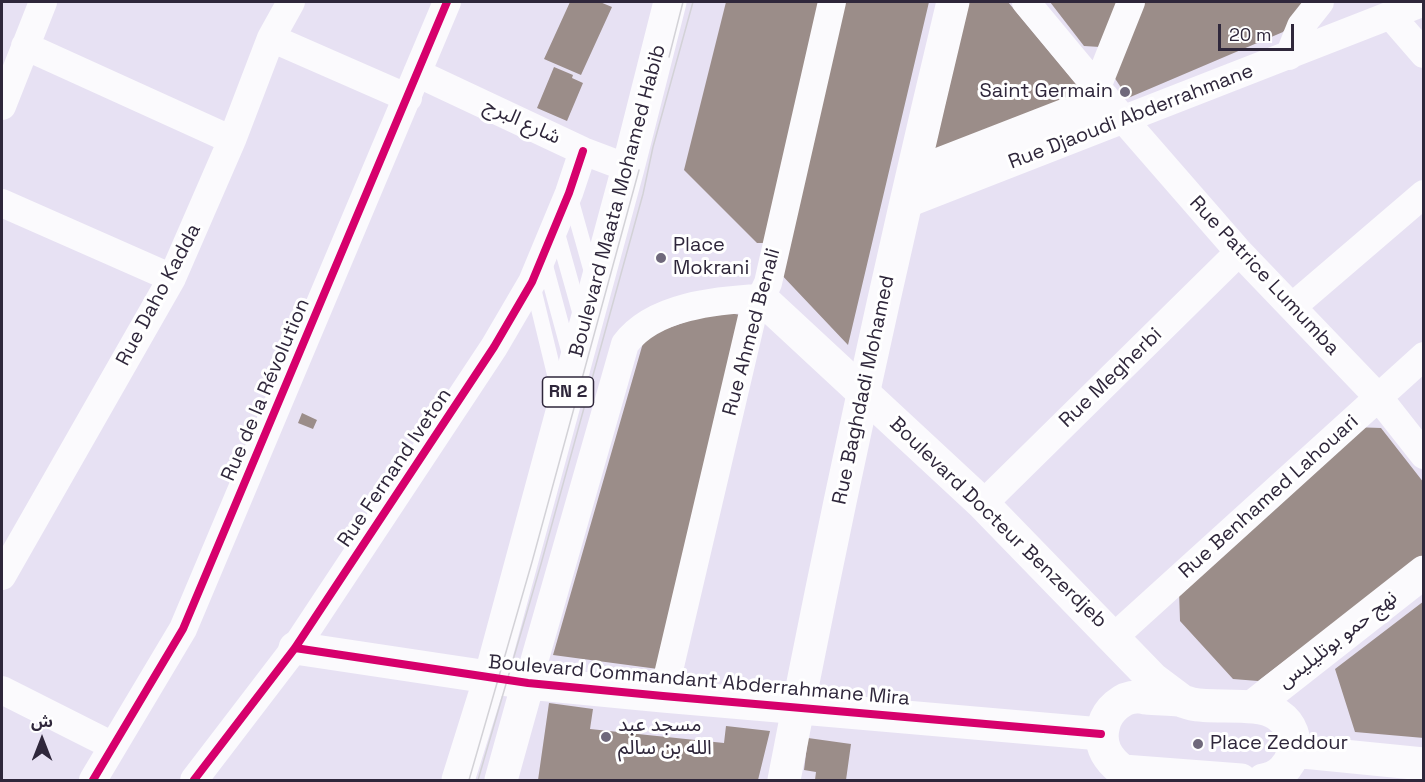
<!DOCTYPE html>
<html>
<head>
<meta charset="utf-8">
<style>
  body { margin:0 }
  #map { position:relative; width:1425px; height:782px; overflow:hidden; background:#e7e1f3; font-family:"Space Grotesk","Noto Sans Arabic",sans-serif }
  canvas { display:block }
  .frame { position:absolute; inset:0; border:3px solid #2f273b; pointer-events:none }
  .north { position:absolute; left:12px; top:710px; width:60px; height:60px; -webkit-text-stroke:4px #fff; paint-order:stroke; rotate:0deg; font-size:16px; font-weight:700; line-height:24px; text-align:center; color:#2f273b }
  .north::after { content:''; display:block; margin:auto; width:21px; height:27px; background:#2f273b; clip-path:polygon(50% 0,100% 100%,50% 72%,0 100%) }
  .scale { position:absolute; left:1218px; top:24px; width:76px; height:27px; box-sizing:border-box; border:3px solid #2f273b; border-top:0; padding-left:8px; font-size:18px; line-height:21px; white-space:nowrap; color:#2f273b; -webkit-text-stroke:4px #fff; paint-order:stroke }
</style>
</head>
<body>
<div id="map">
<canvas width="1425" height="782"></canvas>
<div class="frame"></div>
<div class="north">ش</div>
<div class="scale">20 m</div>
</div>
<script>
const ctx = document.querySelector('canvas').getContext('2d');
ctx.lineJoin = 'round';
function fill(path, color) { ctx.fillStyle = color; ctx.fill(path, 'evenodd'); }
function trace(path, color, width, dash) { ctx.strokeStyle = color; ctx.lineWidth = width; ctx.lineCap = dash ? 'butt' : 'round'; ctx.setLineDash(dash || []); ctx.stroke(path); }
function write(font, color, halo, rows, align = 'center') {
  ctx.font = font + ' "Space Grotesk","Noto Sans Arabic",sans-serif'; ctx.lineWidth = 6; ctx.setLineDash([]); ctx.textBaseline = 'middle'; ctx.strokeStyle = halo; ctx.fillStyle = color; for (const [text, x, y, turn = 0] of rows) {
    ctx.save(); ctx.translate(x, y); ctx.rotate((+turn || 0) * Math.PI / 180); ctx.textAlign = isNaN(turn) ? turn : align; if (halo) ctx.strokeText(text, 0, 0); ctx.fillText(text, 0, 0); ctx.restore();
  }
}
fill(new Path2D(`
  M570,2H600L612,7L581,75L544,59Z
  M726,2H825L773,243H757L684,170Z
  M842,2H929L848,345L777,270Z
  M969,2H1008L1086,96L934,151Z
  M1050,2H1119L1100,47L1084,46Z
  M1138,2H1308L1283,32L1128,98L1110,71Z
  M554,67L573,75L572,78L583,83L567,121L537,108Z
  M717,311L741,315L658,669L553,655L645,336Z
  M302,413L317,420L313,429L298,423Z
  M1352,427L1381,428L1424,483V555L1258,681L1233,679L1180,621L1179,590Z
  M1424,601V738L1355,732L1335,669Z
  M549,703L593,709L590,729L724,743L726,726L770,731L758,780H538Z
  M808,738L851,744L846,780H815L816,772L804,770Z`), '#9b8d89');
trace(new Path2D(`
  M570,196L592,274
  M556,228L581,317
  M544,260L570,356
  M532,282L559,393`), '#fbfafd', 15);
trace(new Path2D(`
  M1026,2L1124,120L1239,252L1379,398L1424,455
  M1391,16L1424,54
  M271,38L408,98
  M25,46L232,140
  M1289,56L1301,26L1320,2
  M417,73L583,151L628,168
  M1097,87L1131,2
  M2,106L43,2
  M912,172L1105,97
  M2,203L172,278
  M904,205L1424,2
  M1292,307L1424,194
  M983,504L1239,252
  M2,576L172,278L232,140L271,38L291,2
  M1114,637L1424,356
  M528,683L625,344C653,306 717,300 761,298
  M2,690L113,746
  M663,696L752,317L768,283L832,2
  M93,780L183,629L447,2
  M194,780L295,648L494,347L532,282L569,193L583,151`), '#fbfafd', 28);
trace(new Path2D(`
  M295,648L528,683L663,696L1101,734
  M501,780L528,683`), '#fbfafd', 33);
trace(new Path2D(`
  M761,298L983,504L1153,679L1181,700
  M1252,707L1424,572
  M1293,751L1424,764
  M1241,780L1123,771C1107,759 1098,745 1104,724C1108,710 1122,697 1137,697C1140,696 1143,698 1146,698C1157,699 1168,699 1179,700C1183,701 1187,703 1192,704C1216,709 1259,701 1278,715C1306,734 1295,775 1263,780`), '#fbfafd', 33);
trace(new Path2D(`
  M458,780L490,678L628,168L670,2
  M784,780C834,519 891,260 953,2`), '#fbfafd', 33);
trace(new Path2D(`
  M669,57L683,2
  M469,780L532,562L639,170
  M478,780L541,564L643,194L653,147L693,2`), '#d3d2d7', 1.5);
trace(new Path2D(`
  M295,648L528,683L663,696L1101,734
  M93,780L183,629L447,2
  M194,780L295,648L494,347L532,282L569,193L583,151`), '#d6006c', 8);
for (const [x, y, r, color] of [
  [1125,92,6,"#6f687b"],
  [661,258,6,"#6f687b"],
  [606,737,6,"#6f687b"],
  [1198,744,6,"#6f687b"]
]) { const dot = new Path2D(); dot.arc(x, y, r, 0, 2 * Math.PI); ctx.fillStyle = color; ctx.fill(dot); trace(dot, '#fff', 2); }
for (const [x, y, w] of [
  [568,392,51]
]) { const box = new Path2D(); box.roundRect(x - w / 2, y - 15, w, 30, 4.5); ctx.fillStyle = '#fff'; ctx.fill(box); trace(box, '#2f273b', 1.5); }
write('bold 18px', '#2f273b', null, [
  ["RN 2",568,392]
]);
write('20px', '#2f273b', '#fff', [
  ["Saint Germain",1113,92,"right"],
  ["Place",673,246],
  ["Mokrani",673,269],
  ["مسجد عبد",618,726],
  ["الله بن سالم",618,749],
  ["Place Zeddour",1210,744]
], 'left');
write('20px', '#2f273b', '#fff', [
  ["Rue Djaoudi Abderrahmane",1131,117,-21],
  ["شارع البرج",522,122,25],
  ["Boulevard Maata Mohamed Habib",618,201,-75],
  ["Rue Patrice Lumumba",1264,276,47],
  ["Rue Daho Kadda",159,295,-62],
  ["Rue Ahmed Benali",752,332,-75],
  ["Rue Megherbi",1111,378,-44],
  ["Rue de la Révolution",266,390,-67],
  ["Rue Baghdadi Mohamed",864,390,-78],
  ["Rue Fernand Iveton",395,468,-56],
  ["Rue Benhamed Lahouari",1269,497,-42],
  ["Boulevard Docteur Benzerdjeb",998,523,44],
  ["نهج حمو بوتليليس",1338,640,-38],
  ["Boulevard Commandant Abderrahmane Mira",699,681,5]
]);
</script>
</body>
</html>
